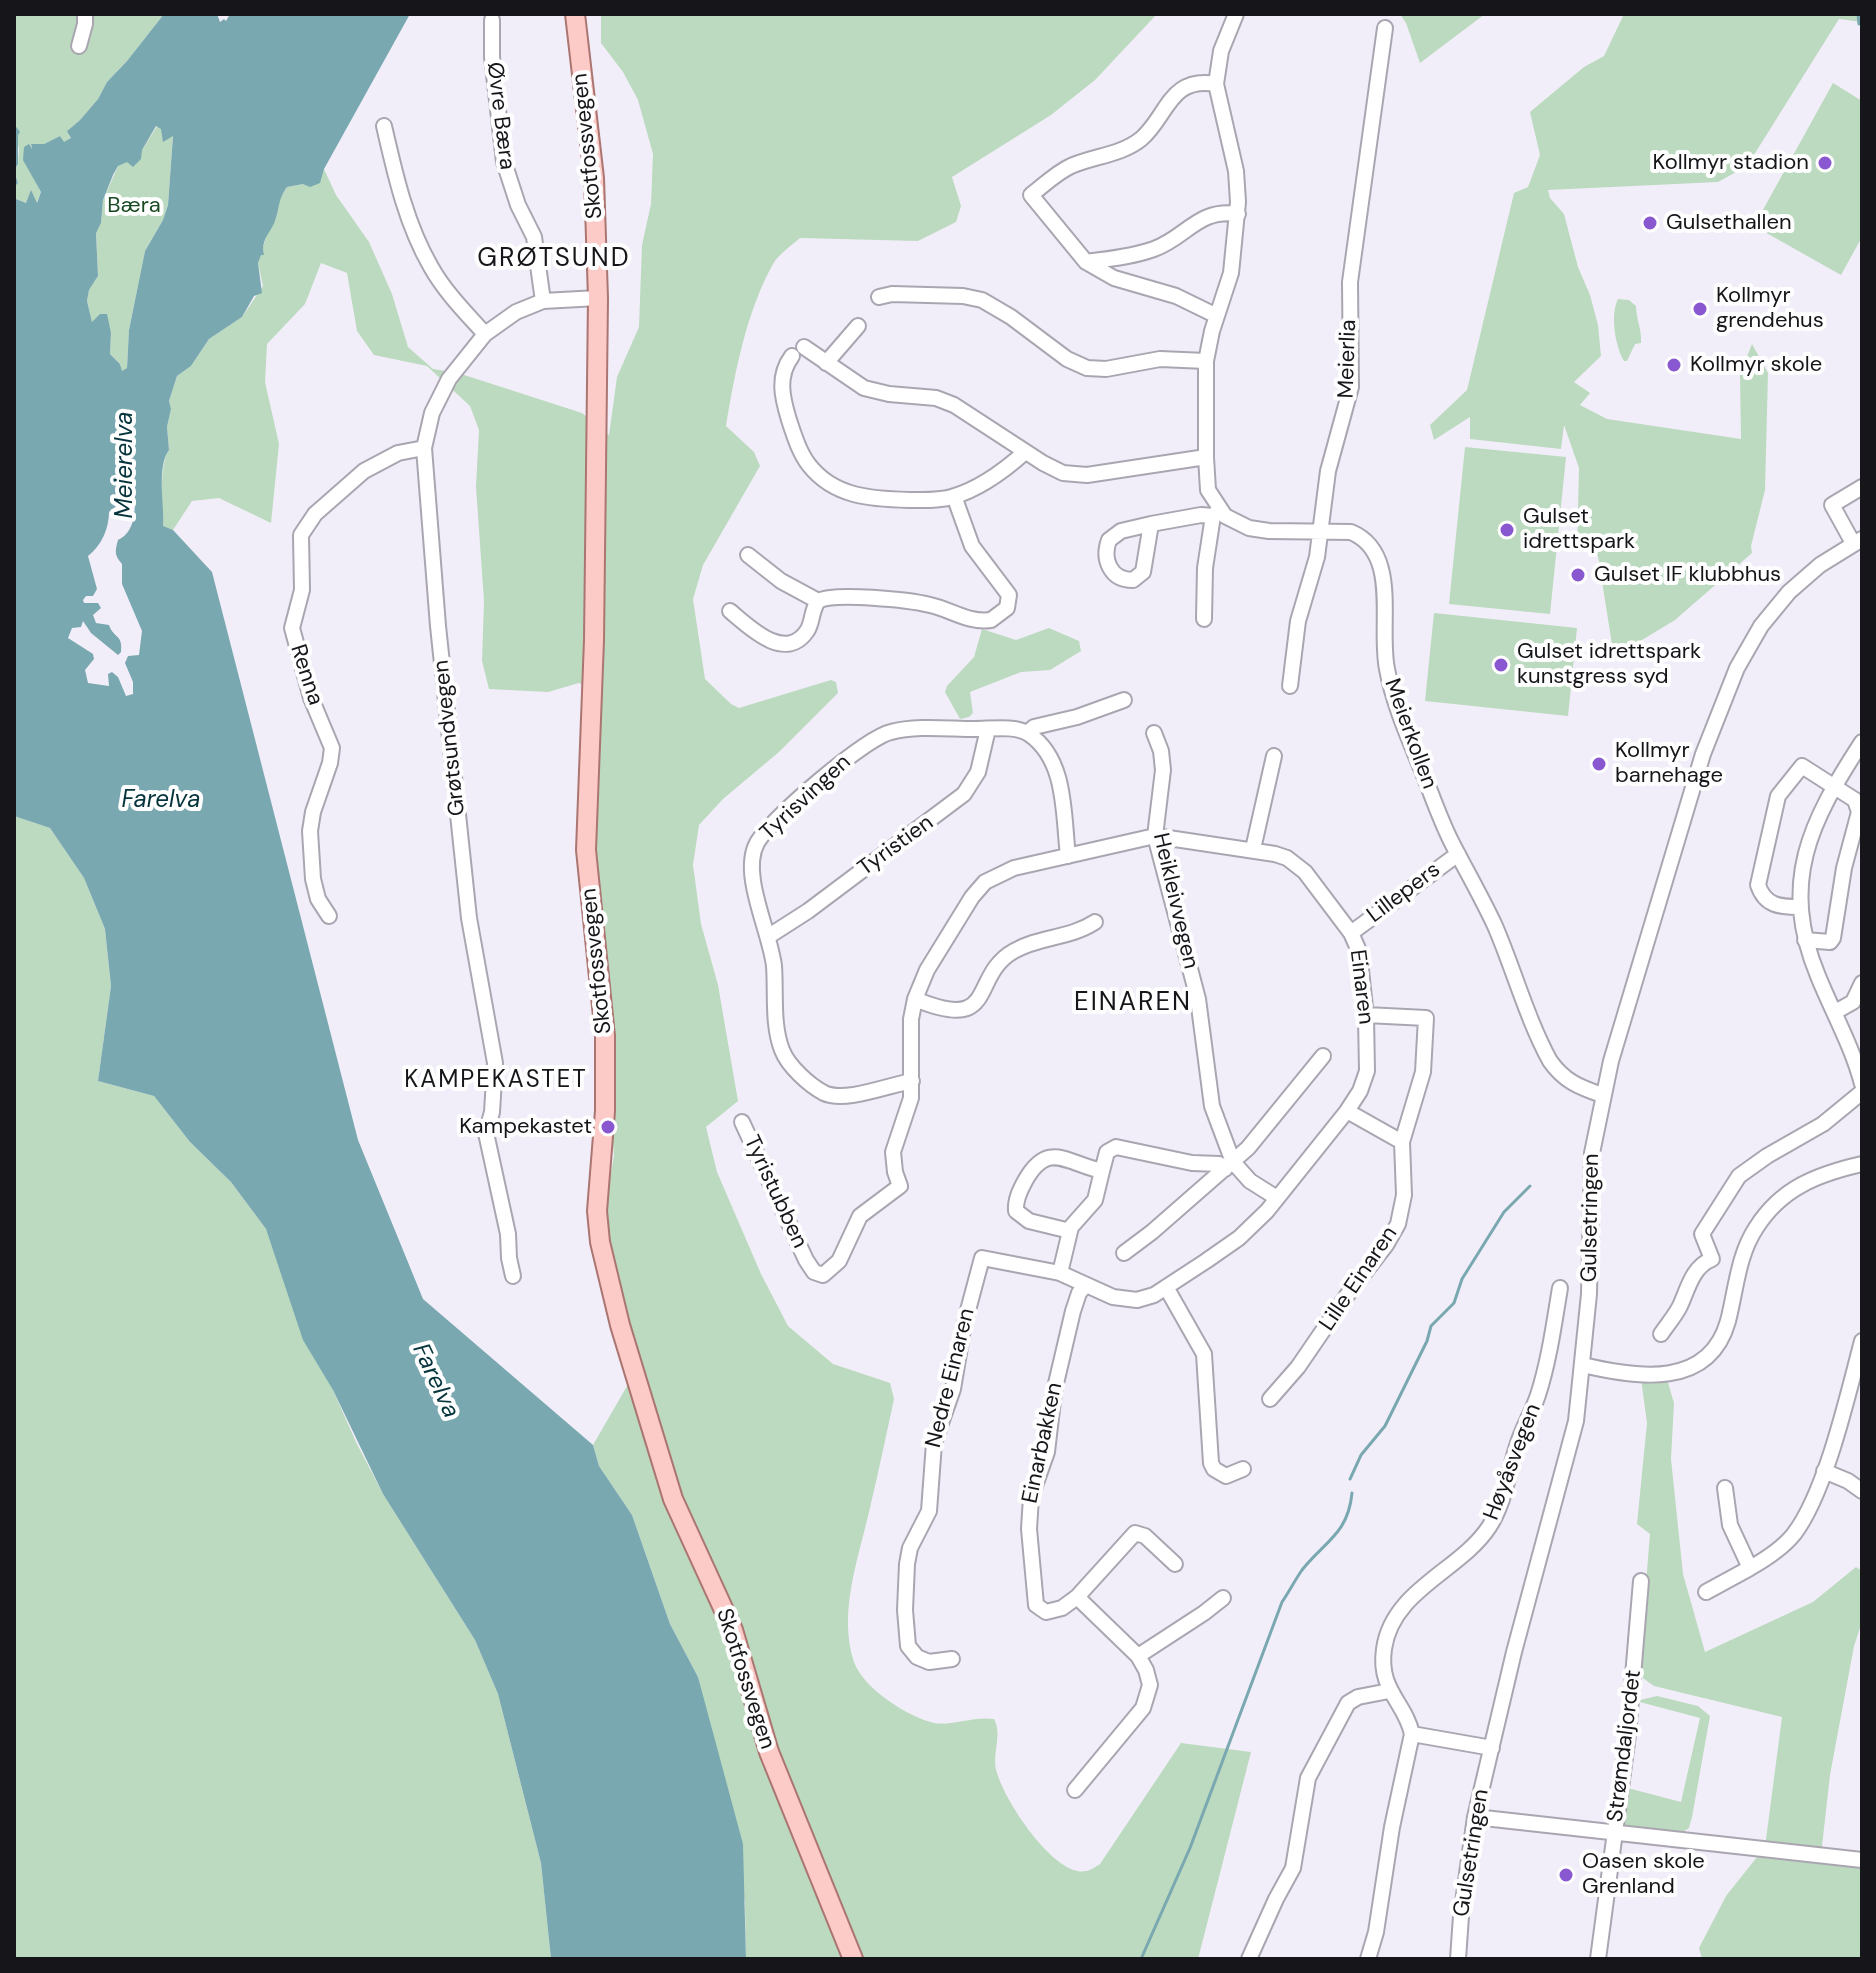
<!DOCTYPE html>
<html>
<head>
<meta charset="utf-8">
<style>
  body { margin:0 }
  #map { position:relative; width:1876px; height:1973px; overflow:hidden; background:#f2eef9; font-family:"DM Sans",sans-serif }
  canvas { display:block }
  .frame { position:absolute; inset:0; border:16px solid #161519; pointer-events:none }
</style>
</head>
<body>
<div id="map">
<canvas width="1876" height="1973"></canvas>
<div class="frame"></div>
</div>
<script>
const ctx = document.querySelector('canvas').getContext('2d');
ctx.lineJoin = 'round';
function fill(path, color) { ctx.fillStyle = color; ctx.fill(path, 'evenodd'); }
function trace(path, color, width, dash) { ctx.strokeStyle = color; ctx.lineWidth = width; ctx.lineCap = dash ? 'butt' : 'round'; ctx.setLineDash(dash || []); ctx.stroke(path); }
function write(font, color, halo, rows, align = 'center') {
  ctx.font = font + ' "DM Sans",sans-serif'; ctx.lineWidth = 8; ctx.setLineDash([]); ctx.textBaseline = 'middle'; ctx.strokeStyle = halo; ctx.fillStyle = color; for (const [text, x, y, turn = 0] of rows) {
    ctx.save(); ctx.translate(x, y); ctx.rotate((+turn || 0) * Math.PI / 180); ctx.textAlign = isNaN(turn) ? turn : align; if (halo) ctx.strokeText(text, 0, 0); ctx.fillText(text, 0, 0); ctx.restore();
  }
}
fill(new Path2D(`
  M14,14H164L127,61L107,82L98,99L80,120L68,130L71,138L64,143L60,136L44,144H31L33,177L41,192L36,204L31,192L26,203L16,199L14,186L18,183L14,171L18,164L19,149L14,124Z
  M601,14H1157L1095,80L1051,115L952,177L961,206L956,222L918,241L800,238C791,246 779,254 773,264C746,313 735,372 726,426L754,452L760,466L703,565L693,599L705,679L731,704L739,708L831,680L836,682L838,693L779,752L723,799L699,825L693,865L701,924L718,985L738,1101L706,1127L717,1172L761,1274L788,1326L833,1364L890,1383L894,1399C886,1436 878,1474 869,1512C858,1560 838,1613 854,1662C863,1688 908,1717 934,1723C952,1726 974,1716 994,1719C1003,1735 991,1755 997,1773C1006,1802 1046,1863 1077,1871C1087,1873 1092,1869 1100,1864L1181,1743L1251,1752L1198,1959H746L745,1902L698,1677L670,1624L632,1515L599,1466L593,1445L638,1367L607,1234V1194L614,1156L593,871L600,693L579,683L548,692L489,689L482,661L484,601L476,487L479,430L470,406L427,366L374,355L357,331L347,273L321,263L305,304L267,344L265,382L279,444L271,523L219,498L192,501L173,530L163,527C162,509 159,463 169,450L167,427L171,409L169,401L177,376L191,366L209,339L242,317L263,286L258,263L267,234L276,219L278,201L287,187L303,184L324,169L336,195L369,242L392,294L408,347L433,369L458,373L582,413L609,435L617,377L639,327L642,245L651,204L653,154L638,100L623,72L601,43Z
  M1400,14H1485L1420,63L1406,23Z
  M1624,14H1862V22L1839,19L1747,166L1718,182L1548,190L1550,198L1564,214L1578,267L1590,295L1598,325L1601,356L1574,382L1590,393L1580,405L1607,419L1741,439L1740,374L1752,344L1768,373L1765,490L1751,546L1752,553L1675,620L1614,657L1598,556L1577,546L1579,468L1564,425L1561,449L1470,439V417L1434,440L1430,425L1467,390L1514,193L1528,187L1540,155L1530,112L1584,67L1604,56Z
  M1833,83L1862,101V237L1841,275L1754,226Z
  M157,126L173,135L168,205L163,220L145,251L129,330L127,368L122,372L120,364L110,354L111,333L106,318L92,322L87,301L89,290L98,276L96,232L101,223L103,200L118,166L142,150Z
  M1618,299L1629,300L1636,306C1636,319 1642,329 1641,343L1635,344L1627,361H1624C1615,346 1610,314 1618,299Z
  M1465,447L1566,457L1550,614L1449,604Z
  M1434,613L1577,628L1568,716L1425,701Z
  M1049,628L1079,641L1081,651L1050,670L1021,672L970,692L973,713L969,717L960,719L945,692L947,686L974,657L982,629L1016,640Z
  M14,816L50,828L84,878L105,929L111,986L98,1081L154,1096L190,1142L231,1182L266,1229L285,1282L356,1442L383,1494L475,1640L498,1694L541,1863L551,1959H14Z
  M1641,1379H1667L1674,1403L1671,1459L1683,1574L1705,1652L1813,1602L1856,1567L1862,1571V1622L1854,1646L1830,1775L1821,1855L1862,1861V1959H1702L1699,1948L1726,1896L1765,1847L1782,1717L1654,1686L1640,1676L1639,1668L1650,1534L1637,1524L1647,1423Z
  M1657,1696L1698,1706L1710,1716L1692,1817L1689,1828L1680,1834L1625,1828L1622,1822L1624,1787L1681,1802L1700,1718L1636,1701Z`), '#bcdabf');
fill(new Path2D(`
  M164,14H217L220,22L224,19L226,21L230,14H410L324,169L320,183L310,187L303,184L287,187C278,200 280,205 276,218C272,232 260,239 264,255H261L258,263L262,293L254,296L242,317L209,339L191,366L177,376L169,401L171,409L167,427L169,450C156,467 165,508 163,526L173,530L212,572L358,1140L423,1299L593,1445L599,1466L632,1515L670,1624L698,1677L743,1844L746,1959H551L541,1863L498,1694L475,1640L383,1494L333,1390L303,1340L266,1229L231,1182L190,1142L154,1096L98,1081L111,986L105,929L84,878L50,828L14,816V124L20,132L18,135V164L14,171L18,183L14,187L16,199L26,203L31,190L37,203L41,192L23,160L24,147L29,144L32,149L31,144H44L60,136L64,142L71,138L67,131L80,120L98,99L107,82L127,61ZM156,126L161,129L163,142L173,136L168,205L163,220L145,251L129,330L127,368L122,371L120,364L110,354L111,333L107,314H100L92,322L87,301L89,290L98,276L96,233L101,223L103,200L113,175L118,166L127,162L133,167L141,159L142,150ZM132,480L130,483H133C136,502 138,531 118,540C115,551 114,555 122,564V584L142,631L139,655L128,656L125,663L133,682V694L126,696L118,677L112,672L108,674L109,686L88,683L85,670L94,659L93,654L68,638L72,628L81,627L83,621L91,633L118,655L121,652C123,634 114,639 109,625L96,623L93,615L101,608L98,603H84L83,600L86,596H93L97,589L88,556C101,546 109,529 109,512L119,504L123,486Z`), '#79a8b1');
trace(new Path2D(`
  M1858,14L1859,24
  M1350,1479L1361,1455L1385,1426L1427,1341L1431,1326L1454,1303L1462,1279L1504,1212L1530,1186
  M1141,1959L1190,1848L1282,1602C1289,1592 1295,1580 1302,1570C1325,1541 1348,1534 1352,1493`), '#79a8b1', 3);
const minor = new Path2D(`
  M1236,14L1221,51L1216,84L1236,171L1238,202L1231,273L1212,331L1206,361V457L1208,490L1225,516L1249,528L1269,531L1351,532C1401,553 1378,625 1387,669C1394,707 1411,743 1425,778C1434,801 1442,824 1453,845C1467,872 1482,898 1495,926C1514,970 1527,1019 1550,1061C1564,1081 1579,1087 1602,1095
  M492,20V57L504,162L518,205L534,237L543,301
  M79,46L85,24V14
  M1216,84C1169,76 1168,116 1141,139C1121,155 1094,156 1071,166C1056,173 1044,185 1031,195L1086,262L1114,278L1176,296L1217,316
  M384,126C395,174 406,224 431,267C445,292 466,313 485,334
  M1086,262C1108,259 1132,257 1154,249C1187,237 1198,208 1238,214
  M879,297L892,294L963,296L982,300L1011,317L1067,359L1087,368L1106,369L1160,359L1206,361
  M804,347L864,388L889,394L936,398L954,405L1043,463L1063,473L1087,475L1206,457
  M792,356C777,376 782,397 789,420C794,435 799,452 809,465C834,497 871,499 909,500C923,500 938,501 952,497C979,489 1004,471 1025,452
  M826,363L858,326
  M1151,524L1121,531L1109,540C1102,559 1110,580 1133,580L1143,572L1151,524L1201,515L1213,516L1219,510
  M1853,543L1832,505L1862,487
  M748,555L781,581L818,601C834,592 910,600 930,605C952,610 968,623 991,620L1007,608L1009,595L972,546L954,496
  M730,611C749,627 785,663 807,631C813,622 811,611 818,601
  M1204,619L1205,568L1213,516
  M1290,686L1298,621L1317,557L1328,471L1351,387L1350,282L1385,28
  M1027,733L1034,727L1077,717L1124,700
  M1154,733L1161,751L1163,770L1155,836L1198,999L1212,1106L1233,1162L1250,1181L1277,1198
  M1862,742C1810,822 1779,882 1818,976C1833,1013 1852,1046 1862,1084
  M1253,849L1274,756
  M1799,907C1780,907 1765,906 1758,885L1778,796L1802,766L1855,800L1859,812L1844,868L1833,938L1830,942L1805,940
  M329,916L318,899L313,879L310,831L313,812L330,763L332,748L311,698L292,628L302,590L301,535L315,514L364,471L398,453L424,448
  M1351,933L1458,854
  M769,936L808,911L964,794L978,772L988,729
  M915,999C999,1034 969,976 1014,951C1040,936 1069,939 1095,922
  M1835,1012L1853,1002L1862,983
  M912,1081C889,1085 845,1103 824,1093C809,1085 788,1066 782,1050C772,1025 776,992 774,966C770,931 740,874 757,843C770,819 865,738 891,732C917,725 948,729 975,729C991,729 1015,725 1029,734C1067,760 1063,815 1068,856
  M1347,1111L1402,1142
  M742,1122L806,1260L814,1272L823,1275L839,1261L860,1216L900,1186L895,1172L893,1152L911,1098V1019L915,999L927,970L972,897L985,882L1014,868L1155,836L1275,854L1287,858L1305,872L1351,933L1359,951L1366,1017L1367,1071L1360,1091L1347,1111L1267,1211L1239,1238L1206,1261L1154,1295L1137,1300L1113,1297L1060,1273L982,1258L963,1329L953,1389L934,1443L929,1511L910,1548L907,1564L905,1610L908,1646L917,1657L929,1662L952,1659
  M1102,1171L1107,1152L1116,1147L1192,1163L1219,1164L1225,1169
  M1124,1253L1152,1232L1248,1148L1323,1056
  M1060,1273L1071,1227L1095,1200L1102,1171C1066,1163 1048,1140 1025,1181C1020,1190 1015,1200 1016,1211L1029,1221L1070,1231
  M513,1276L509,1258L508,1234L486,1133L492,1112L495,1063L469,918L438,626L424,448L432,413L449,379L485,334L516,312L543,301L598,298
  M1085,1286L1079,1293L1073,1311L1054,1392L1047,1452L1031,1497L1029,1529L1036,1605L1046,1612L1062,1608L1077,1597L1135,1533L1145,1536L1175,1564
  M1166,1287L1204,1354L1211,1463L1214,1469L1226,1476L1243,1469
  M1661,1334C1667,1325 1675,1316 1680,1306C1688,1289 1692,1267 1712,1259L1702,1234L1739,1176L1767,1156L1823,1124L1862,1092
  M1583,1365C1637,1378 1709,1389 1728,1321C1736,1290 1738,1255 1756,1228C1781,1188 1818,1174 1862,1164
  M1270,1399L1298,1367L1348,1294L1386,1245L1398,1224L1404,1195L1402,1142L1423,1072L1426,1018L1366,1015
  M1824,1471L1848,1481L1862,1491
  M1725,1488L1730,1525L1750,1568C1766,1559 1782,1549 1794,1534C1826,1492 1848,1394 1862,1341
  M1706,1592L1750,1568
  M1138,1656L1204,1613L1223,1598
  M1412,1734L1492,1748
  M1075,1790L1143,1708L1150,1685L1146,1670L1138,1656L1077,1597
  M1475,1817L1862,1860
  M1249,1959L1276,1899L1293,1868L1308,1778L1348,1703L1358,1697L1389,1691
  M1368,1959L1376,1932L1392,1827L1412,1734C1405,1702 1378,1690 1384,1649C1392,1590 1460,1571 1489,1527C1505,1502 1508,1473 1517,1446C1522,1429 1532,1413 1538,1395C1549,1361 1554,1324 1560,1288
  M1458,1959L1461,1916L1475,1817L1514,1652L1576,1421L1589,1294L1592,1153L1611,1061L1703,754L1737,668L1761,626L1789,592L1820,565L1862,539
  M1598,1959L1628,1735L1641,1581`);
const major = new Path2D(`
  M575,14L594,178L598,298L594,640L586,850L605,1036V1111L597,1211L600,1242L620,1325L673,1499L733,1630L769,1752L853,1959`);
trace(minor, '#aaa6b1', 18);
trace(major, '#ab7571', 22);
trace(minor, '#fff', 14);
trace(major, '#fdcbc7', 18);
for (const [x, y, r, color] of [
  [1825,163,8,"#8957cf"],
  [1650,223,8,"#8957cf"],
  [1700,309,8,"#8957cf"],
  [1674,365,8,"#8957cf"],
  [1507,530,8,"#8957cf"],
  [1578,575,8,"#8957cf"],
  [1501,665,8,"#8957cf"],
  [1599,764,8,"#8957cf"],
  [608,1127,8,"#8957cf"],
  [1566,1875,8,"#8957cf"]
]) { const dot = new Path2D(); dot.arc(x, y, r, 0, 2 * Math.PI); ctx.fillStyle = color; ctx.fill(dot); trace(dot, '#fefefe', 3); }
write('22px', '#161519', '#fefefe', [
  ["Øvre Bæra",500,116,83],
  ["Skotfossvegen",588,146,-96],
  ["Meierlia",1348,359,-88],
  ["Renna",306,675,72],
  ["Meierkollen",1410,734,70],
  ["Grøtsundvegen",450,738,-96],
  ["Tyrisvingen",806,798,-43],
  ["Tyristien",896,846,-36],
  ["Lillepers",1404,893,-37],
  ["Heikleivvegen",1175,901,77],
  ["Skotfossvegen",597,961,-96],
  ["Einaren",1361,987,83],
  ["Tyristubben",775,1192,65],
  ["Gulsetringen",1591,1218,-89],
  ["Lille Einaren",1359,1279,-56],
  ["Nedre Einaren",951,1378,-76],
  ["Einarbakken",1043,1443,-78],
  ["Høyåsvegen",1513,1462,-69],
  ["Skotfossvegen",745,1679,72],
  ["Strømdaljordet",1625,1746,-83],
  ["Gulsetringen",1472,1853,-81]
]);
write('22px', '#161519', '#fefefe', [
  ["Kollmyr stadion",1809,163,"right"],
  ["Gulsethallen",1666,223],
  ["Kollmyr",1716,296],
  ["grendehus",1716,321],
  ["Kollmyr skole",1690,365],
  ["Gulset",1523,517],
  ["idrettspark",1523,542],
  ["Gulset IF klubbhus",1594,575],
  ["Gulset idrettspark",1517,652],
  ["kunstgress syd",1517,677],
  ["Kollmyr",1615,751],
  ["barnehage",1615,776],
  ["Kampekastet",592,1127,"right"],
  ["Oasen skole",1582,1862],
  ["Grenland",1582,1887]
], 'left');
write('22px', '#1a4a24', '#fefefe', [
  ["Bæra",134,206]
]);
write('italic 24px', '#05343c', '#fefefe', [
  ["Meierelva",126,465,-90],
  ["Farelva",161,801],
  ["Farelva",435,1381,65]
]);
ctx.letterSpacing = '2px';
write('24px', '#161519', '#fefefe', [
  ["KAMPEKASTET",496,1081]
]);
ctx.letterSpacing = '0px';
ctx.letterSpacing = '2px';
write('26px', '#161519', '#fefefe', [
  ["GRØTSUND",554,259],
  ["EINAREN",1133,1003]
]);
ctx.letterSpacing = '0px';
</script>
</body>
</html>
